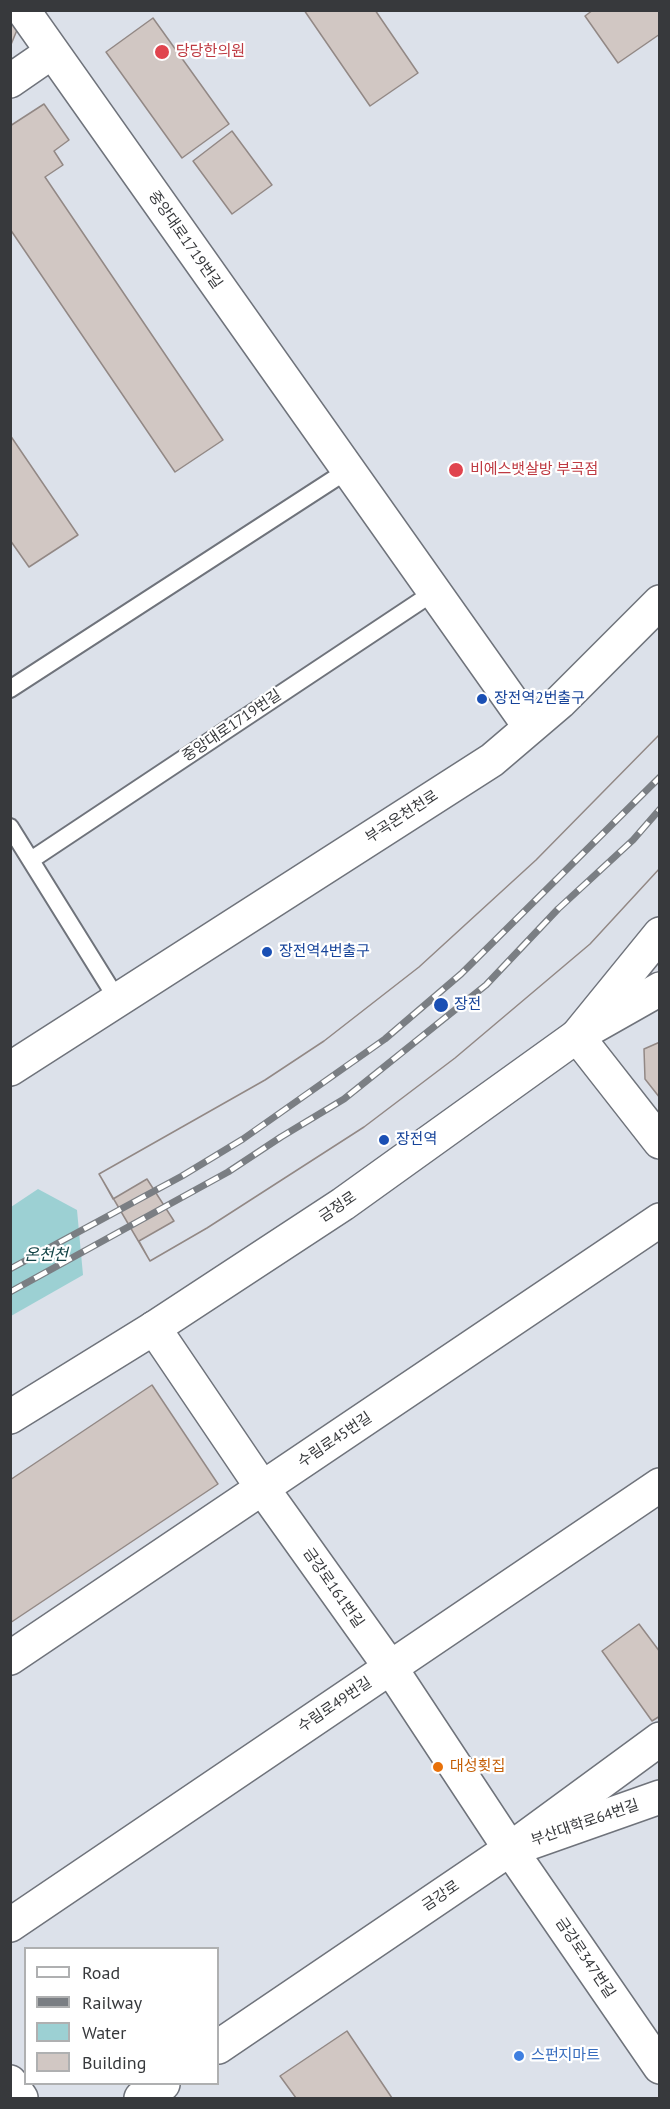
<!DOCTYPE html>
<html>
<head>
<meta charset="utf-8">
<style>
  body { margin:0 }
  #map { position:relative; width:670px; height:2109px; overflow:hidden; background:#dce1ea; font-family:"PT Sans",sans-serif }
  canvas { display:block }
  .frame { position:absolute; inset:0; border:12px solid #37393c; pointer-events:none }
  .legend { position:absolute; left:24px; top:1947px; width:195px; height:138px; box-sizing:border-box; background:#fff; border:2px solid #afb0b1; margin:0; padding:8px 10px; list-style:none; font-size:18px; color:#37393c }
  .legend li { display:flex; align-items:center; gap:12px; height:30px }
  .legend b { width:30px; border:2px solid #afb0b1 }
</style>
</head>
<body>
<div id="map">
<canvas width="670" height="2109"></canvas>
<div class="frame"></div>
<ul class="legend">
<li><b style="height:8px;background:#fff"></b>Road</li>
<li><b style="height:8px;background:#7a7e83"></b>Railway</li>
<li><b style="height:16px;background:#9cd0d3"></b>Water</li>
<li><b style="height:16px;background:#d1c7c3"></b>Building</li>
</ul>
</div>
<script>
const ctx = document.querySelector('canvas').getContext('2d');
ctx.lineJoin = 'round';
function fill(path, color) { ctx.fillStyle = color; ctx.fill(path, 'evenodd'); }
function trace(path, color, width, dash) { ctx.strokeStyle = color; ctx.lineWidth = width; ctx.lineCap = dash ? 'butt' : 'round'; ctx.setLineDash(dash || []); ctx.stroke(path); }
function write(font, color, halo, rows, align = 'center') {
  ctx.font = font + ' "PT Sans","Noto Sans KR",sans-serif'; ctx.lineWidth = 4.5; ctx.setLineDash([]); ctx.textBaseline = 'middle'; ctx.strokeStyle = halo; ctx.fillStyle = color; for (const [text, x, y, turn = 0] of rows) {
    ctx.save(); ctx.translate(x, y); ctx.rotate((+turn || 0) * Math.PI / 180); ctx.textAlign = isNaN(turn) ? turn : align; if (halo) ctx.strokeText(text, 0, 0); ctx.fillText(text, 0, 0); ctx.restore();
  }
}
fill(new Path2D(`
  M38,1189L77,1210L83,1275L11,1316V1207Z`), '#9cd0d3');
const building = new Path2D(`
  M304,10H375L418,73L370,106Z
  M593,10H660V34L618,63L585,16Z
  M153,18L229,124L182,158L106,52Z
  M10,21L17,30L10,47Z
  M44,104L69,140L54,151L63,165L45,177L223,440L175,472L10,229V126Z
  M232,131L272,185L232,214L193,161Z
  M10,435L78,535L29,567L10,540Z
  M660,734V868L590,944L455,1058L364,1127L207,1228L150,1261L99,1174L265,1080L324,1041L419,967L536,860Z
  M660,734V868L590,944L455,1058L364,1127L207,1228L150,1261L139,1241L174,1221L147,1179L113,1199L99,1174L265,1080L324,1041L419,967L536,860Z
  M660,1042V1098L645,1079L644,1049Z
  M152,1385L218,1484L10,1623V1480Z
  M639,1624L660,1652V1716L652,1721L602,1651Z
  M347,2031L392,2098H296L280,2076Z`);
fill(building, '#d1c7c3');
trace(building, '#928885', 1.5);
const service = new Path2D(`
  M10,689L348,470
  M10,827L117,999
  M31,860L434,592`);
const minor = new Path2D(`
  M23,10L530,727
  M10,81L52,52
  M577,1036L660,1142
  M154,1328L263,1489L390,1667L510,1849L660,2067
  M10,1658L660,1220
  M521,1846L660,1797
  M10,1925L660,1485`);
const tertiary = new Path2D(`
  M10,1417L154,1328L343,1204L577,1036L660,989`);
const secondary = new Path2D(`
  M577,1036L660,934
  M10,1069L492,760L560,702L660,602
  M218,2047L510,1849L660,1739
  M10,2082L21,2098
  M141,2098L163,2084`);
trace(service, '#6f737b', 20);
trace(minor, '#6f737b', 36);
trace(tertiary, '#6f737b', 36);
trace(secondary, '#6f737b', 36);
trace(service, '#fff', 16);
trace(minor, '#fff', 33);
trace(tertiary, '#fff', 33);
trace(secondary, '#fff', 33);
const rail = new Path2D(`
  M10,1269L182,1176L243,1139L385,1039L461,974L660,777
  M10,1292L228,1172L281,1137L344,1099L486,985L558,909L633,840L660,809`);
trace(rail, '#7a7e83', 7);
trace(rail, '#fff', 4.5, [14]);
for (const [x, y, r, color] of [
  [162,52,8,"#e0444e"],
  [456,470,8,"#e0444e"],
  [482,699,6,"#1a4fb4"],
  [267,952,6,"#1a4fb4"],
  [441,1005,8,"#1a4fb4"],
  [384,1140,6,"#1a4fb4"],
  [438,1767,6,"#e8710a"],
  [519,2056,6,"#3f7fe0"]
]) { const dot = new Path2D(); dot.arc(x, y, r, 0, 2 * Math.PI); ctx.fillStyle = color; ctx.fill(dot); trace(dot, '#fff', 2); }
write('15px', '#be3a42', '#fff', [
  ["당당한의원",176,52],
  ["비에스뱃살방 부곡점",470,470]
], 'left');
write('15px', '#37393c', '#fff', [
  ["중앙대로1719번길",185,240,55],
  ["중앙대로1719번길",232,726,-34],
  ["부곡온천천로",402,817,-33],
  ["금정로",338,1207,-34],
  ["수림로45번길",335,1440,-34],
  ["금강로161번길",333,1588,55],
  ["수림로49번길",335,1705,-34],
  ["부산대학로64번길",585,1823,-19],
  ["금강로",441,1896,-34],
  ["금강로347번길",585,1958,56]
]);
write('15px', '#164399', '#fff', [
  ["장전역2번출구",494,699],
  ["장전역4번출구",279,952],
  ["장전",454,1005],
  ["장전역",396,1140]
], 'left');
write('15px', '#c56008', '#fff', [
  ["대성횟집",450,1767]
], 'left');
write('15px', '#366cbe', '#fff', [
  ["스펀지마트",531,2056]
], 'left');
write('italic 16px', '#134346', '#fff', [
  ["온천천",46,1255]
]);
</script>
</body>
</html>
